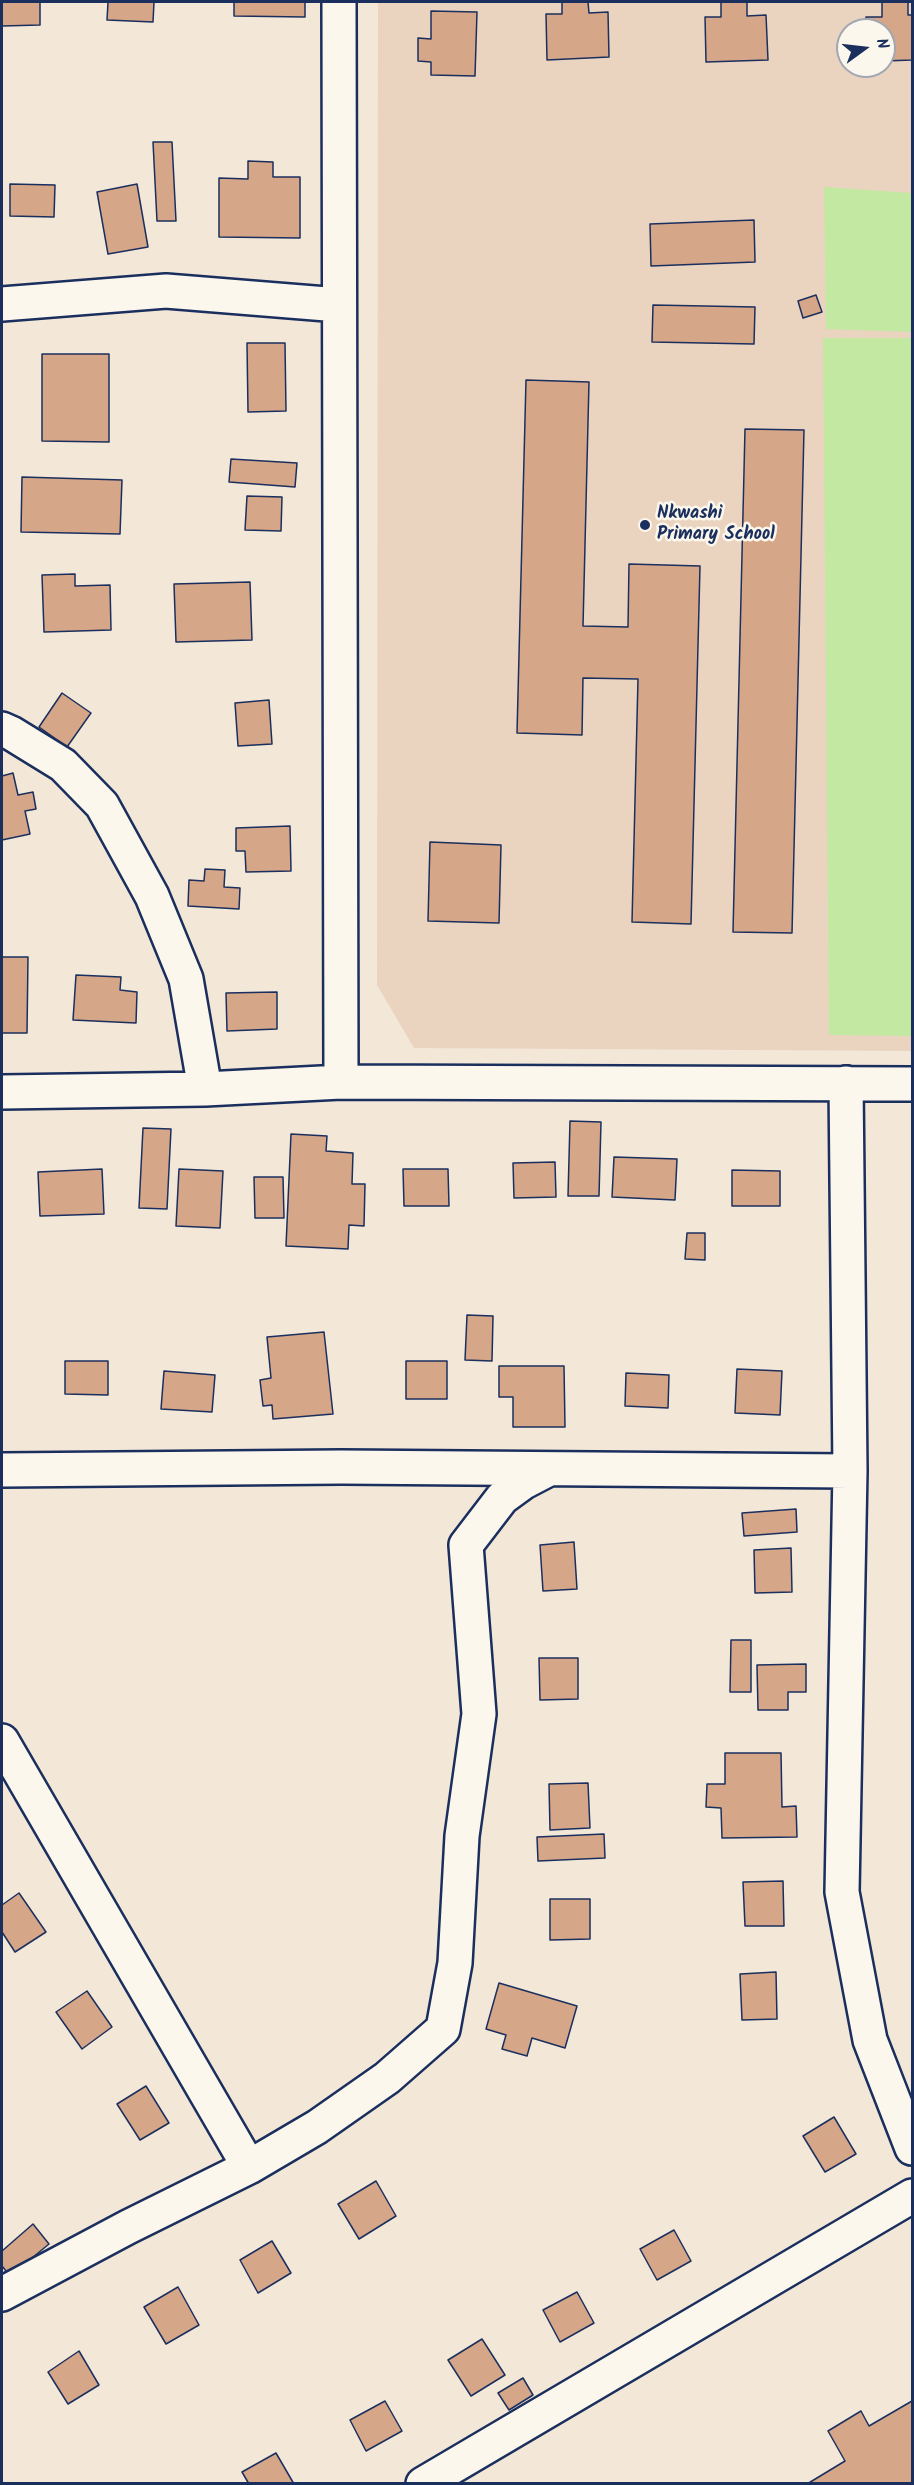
<!DOCTYPE html>
<html>
<head>
<meta charset="utf-8">
<style>
  body { margin:0 }
  #map { position:relative; width:914px; height:2485px; overflow:hidden; background:#f3e7d8; font-family:Kalam,sans-serif }
  canvas { display:block }
  .frame { position:absolute; inset:0; border:3px solid #1b2f5e; pointer-events:none }
  .north { position:absolute; left:836px; top:18px; width:60px; height:60px; box-sizing:border-box; background:#fbf7ec; border:2px solid #a1a7b3; border-radius:50%; rotate:75deg; font-size:16px; font-weight:700; line-height:24px; text-align:center; color:#1b2f5e }
  .north::after { content:''; display:block; margin:auto; width:21px; height:27px; background:#1b2f5e; clip-path:polygon(50% 0,100% 100%,50% 72%,0 100%) }
</style>
</head>
<body>
<div id="map">
<canvas width="914" height="2485"></canvas>
<div class="frame"></div>
<div class="north">N</div>
</div>
<script>
const ctx = document.querySelector('canvas').getContext('2d');
ctx.lineJoin = 'round';
function fill(path, color) { ctx.fillStyle = color; ctx.fill(path, 'evenodd'); }
function trace(path, color, width, dash) { ctx.strokeStyle = color; ctx.lineWidth = width; ctx.lineCap = dash ? 'butt' : 'round'; ctx.setLineDash(dash || []); ctx.stroke(path); }
function write(font, color, halo, rows, align = 'center') {
  ctx.font = font + ' Kalam,sans-serif'; ctx.lineWidth = 5; ctx.setLineDash([]); ctx.textBaseline = 'middle'; ctx.strokeStyle = halo; ctx.fillStyle = color; for (const [text, x, y, turn = 0] of rows) {
    ctx.save(); ctx.translate(x, y); ctx.rotate((+turn || 0) * Math.PI / 180); ctx.textAlign = isNaN(turn) ? turn : align; if (halo) ctx.strokeText(text, 0, 0); ctx.fillText(text, 0, 0); ctx.restore();
  }
}
fill(new Path2D(`
  M378,2H912V1051L414,1048L377,985ZM848,30H884V66H848Z`), '#ead4c0');
fill(new Path2D(`
  M824,187L912,193V332L826,329Z
  M823,338H912V1036L829,1035Z`), '#c2e8a2');
const building = new Path2D(`
  M2,2H40V25L2,26Z
  M108,2H154L153,22L107,20Z
  M234,2H305V17L234,16Z
  M562,2H588L589,13L608,12L609,57L547,60L546,14H562Z
  M721,2H747V16L766,15L768,60L706,62L705,17H721Z
  M882,2H908V15H912V60L884,61V30H866V17H882Z
  M431,11L477,12L475,76L431,75V62L418,61V38L431,39Z
  M153,142H172L176,221H157Z
  M248,161L273,162V177H300V238L219,237V178L248,179Z
  M10,184L55,185L54,217L10,216Z
  M137,184L148,247L108,254L97,192Z
  M754,220L755,262L651,266L650,224Z
  M816,295L822,312L803,318L798,301Z
  M653,305L755,307L754,344L652,342Z
  M247,343H285L286,411L248,412Z
  M42,354H109V442L42,441Z
  M526,380L589,382L583,626L628,627L629,564L700,566L691,924L632,922L638,679L583,678L582,735L517,733Z
  M745,429L804,430L792,933L733,932Z
  M231,459L297,463L295,487L229,482Z
  M22,477L122,480L120,534L21,532Z
  M247,496L282,497L281,531L245,530Z
  M75,574V586L110,585L111,630L44,632L42,575Z
  M250,582L252,640L176,642L174,584Z
  M62,693L91,713L67,747L39,727Z
  M269,700L272,744L238,746L235,703Z
  M13,773L18,795L33,792L36,809L25,811L30,834L2,840V776Z
  M290,826L291,871L246,872L245,851H236V828Z
  M430,842L501,845L499,923L428,921Z
  M205,869L225,870L224,887L240,888L239,909L188,906L189,880L204,881Z
  M2,957H28L27,1033H2Z
  M76,975L121,977L120,990L137,992L136,1023L73,1020Z
  M277,992V1029L227,1031L226,993Z
  M570,1121L601,1122L599,1196H568Z
  M143,1128L171,1129L167,1209L139,1208Z
  M291,1134L327,1136L326,1151L353,1153L352,1184H365L364,1226L349,1225L348,1249L286,1246Z
  M614,1157L677,1159L675,1200L612,1197Z
  M555,1162L556,1197L514,1198L513,1163Z
  M102,1169L104,1214L40,1216L38,1172Z
  M179,1169L223,1171L220,1228L176,1226Z
  M403,1169H448L449,1206H404Z
  M732,1170L780,1171V1206H732Z
  M254,1177H283L284,1218H255Z
  M687,1233H705V1260L685,1259Z
  M467,1315L493,1316L492,1361L465,1360Z
  M324,1332L333,1414L273,1419L272,1405L263,1406L260,1380L271,1378L267,1337Z
  M65,1361H108V1395L65,1394Z
  M406,1361H447V1399H406Z
  M499,1366H564L565,1427H513V1397H499Z
  M737,1369L782,1371L780,1415L735,1413Z
  M164,1371L215,1375L212,1412L161,1409Z
  M626,1373L669,1375L668,1408L625,1406Z
  M796,1509L797,1532L744,1536L742,1513Z
  M574,1542L577,1589L543,1591L540,1545Z
  M791,1548L792,1592L755,1593L754,1550Z
  M731,1640H751V1692H730Z
  M539,1658H578V1699L540,1700Z
  M806,1664V1692H788V1710H758L757,1665Z
  M725,1753H781L782,1807L796,1806L797,1837L722,1838L721,1808L706,1807L707,1784H725Z
  M588,1783L590,1828L550,1830L549,1784Z
  M604,1834L605,1858L538,1861L537,1837Z
  M783,1881L784,1926H745L743,1882Z
  M19,1893L46,1932L15,1952L2,1932V1905Z
  M550,1899H590V1939L550,1940Z
  M776,1972L777,2019L742,2020L740,1974Z
  M499,1983L577,2006L565,2048L532,2038L527,2056L502,2049L506,2035L486,2029Z
  M87,1991L112,2027L82,2049L56,2012Z
  M146,2086L169,2123L140,2140L117,2104Z
  M834,2117L856,2154L825,2172L803,2136Z
  M376,2181L396,2216L359,2239L338,2204Z
  M33,2224L49,2244L10,2276L2,2266V2251Z
  M674,2230L691,2261L657,2280L640,2249Z
  M272,2241L291,2273L258,2293L240,2260Z
  M178,2287L199,2325L166,2344L144,2307Z
  M577,2292L594,2323L560,2342L543,2310Z
  M482,2339L505,2375L471,2396L448,2360Z
  M79,2351L99,2385L68,2404L48,2372Z
  M523,2378L533,2395L509,2410L498,2393Z
  M385,2401L402,2431L366,2451L350,2420Z
  M912,2401V2484H807L845,2461L828,2431L861,2411L869,2426Z
  M276,2453L294,2484H249L242,2472Z`);
fill(building, '#d5a687');
trace(building, '#1b2f5e', 1.5);
const street = new Path2D(`
  M339,2L341,1082
  M2,304L166,291L339,305
  M2,729L11,733L63,765L102,805L152,896L186,979L205,1089
  M846,1083L850,1471L842,1892L870,2040L912,2148
  M2,1092L205,1089L341,1082L912,1084
  M2,1470L341,1467L850,1471
  M2,1741L249,2167
  M2,2294L128,2227L249,2167L317,2127L387,2078L443,2029L455,1963L462,1836L479,1714L466,1545L502,1498L524,1482L549,1469
  M423,2484L912,2196`);
trace(street, '#1b2f5e', 38);
trace(street, '#fbf7ec', 33);
for (const [x, y, r, color] of [
  [645,525,6,"#1b2f5e"]
]) { const dot = new Path2D(); dot.arc(x, y, r, 0, 2 * Math.PI); ctx.fillStyle = color; ctx.fill(dot); trace(dot, '#fbf7ec', 2); }
write('bold 18px', '#1b2f5e', '#fbf7ec', [
  ["Nkwashi",657,515],
  ["Primary School",657,536]
], 'left');
</script>
</body>
</html>
